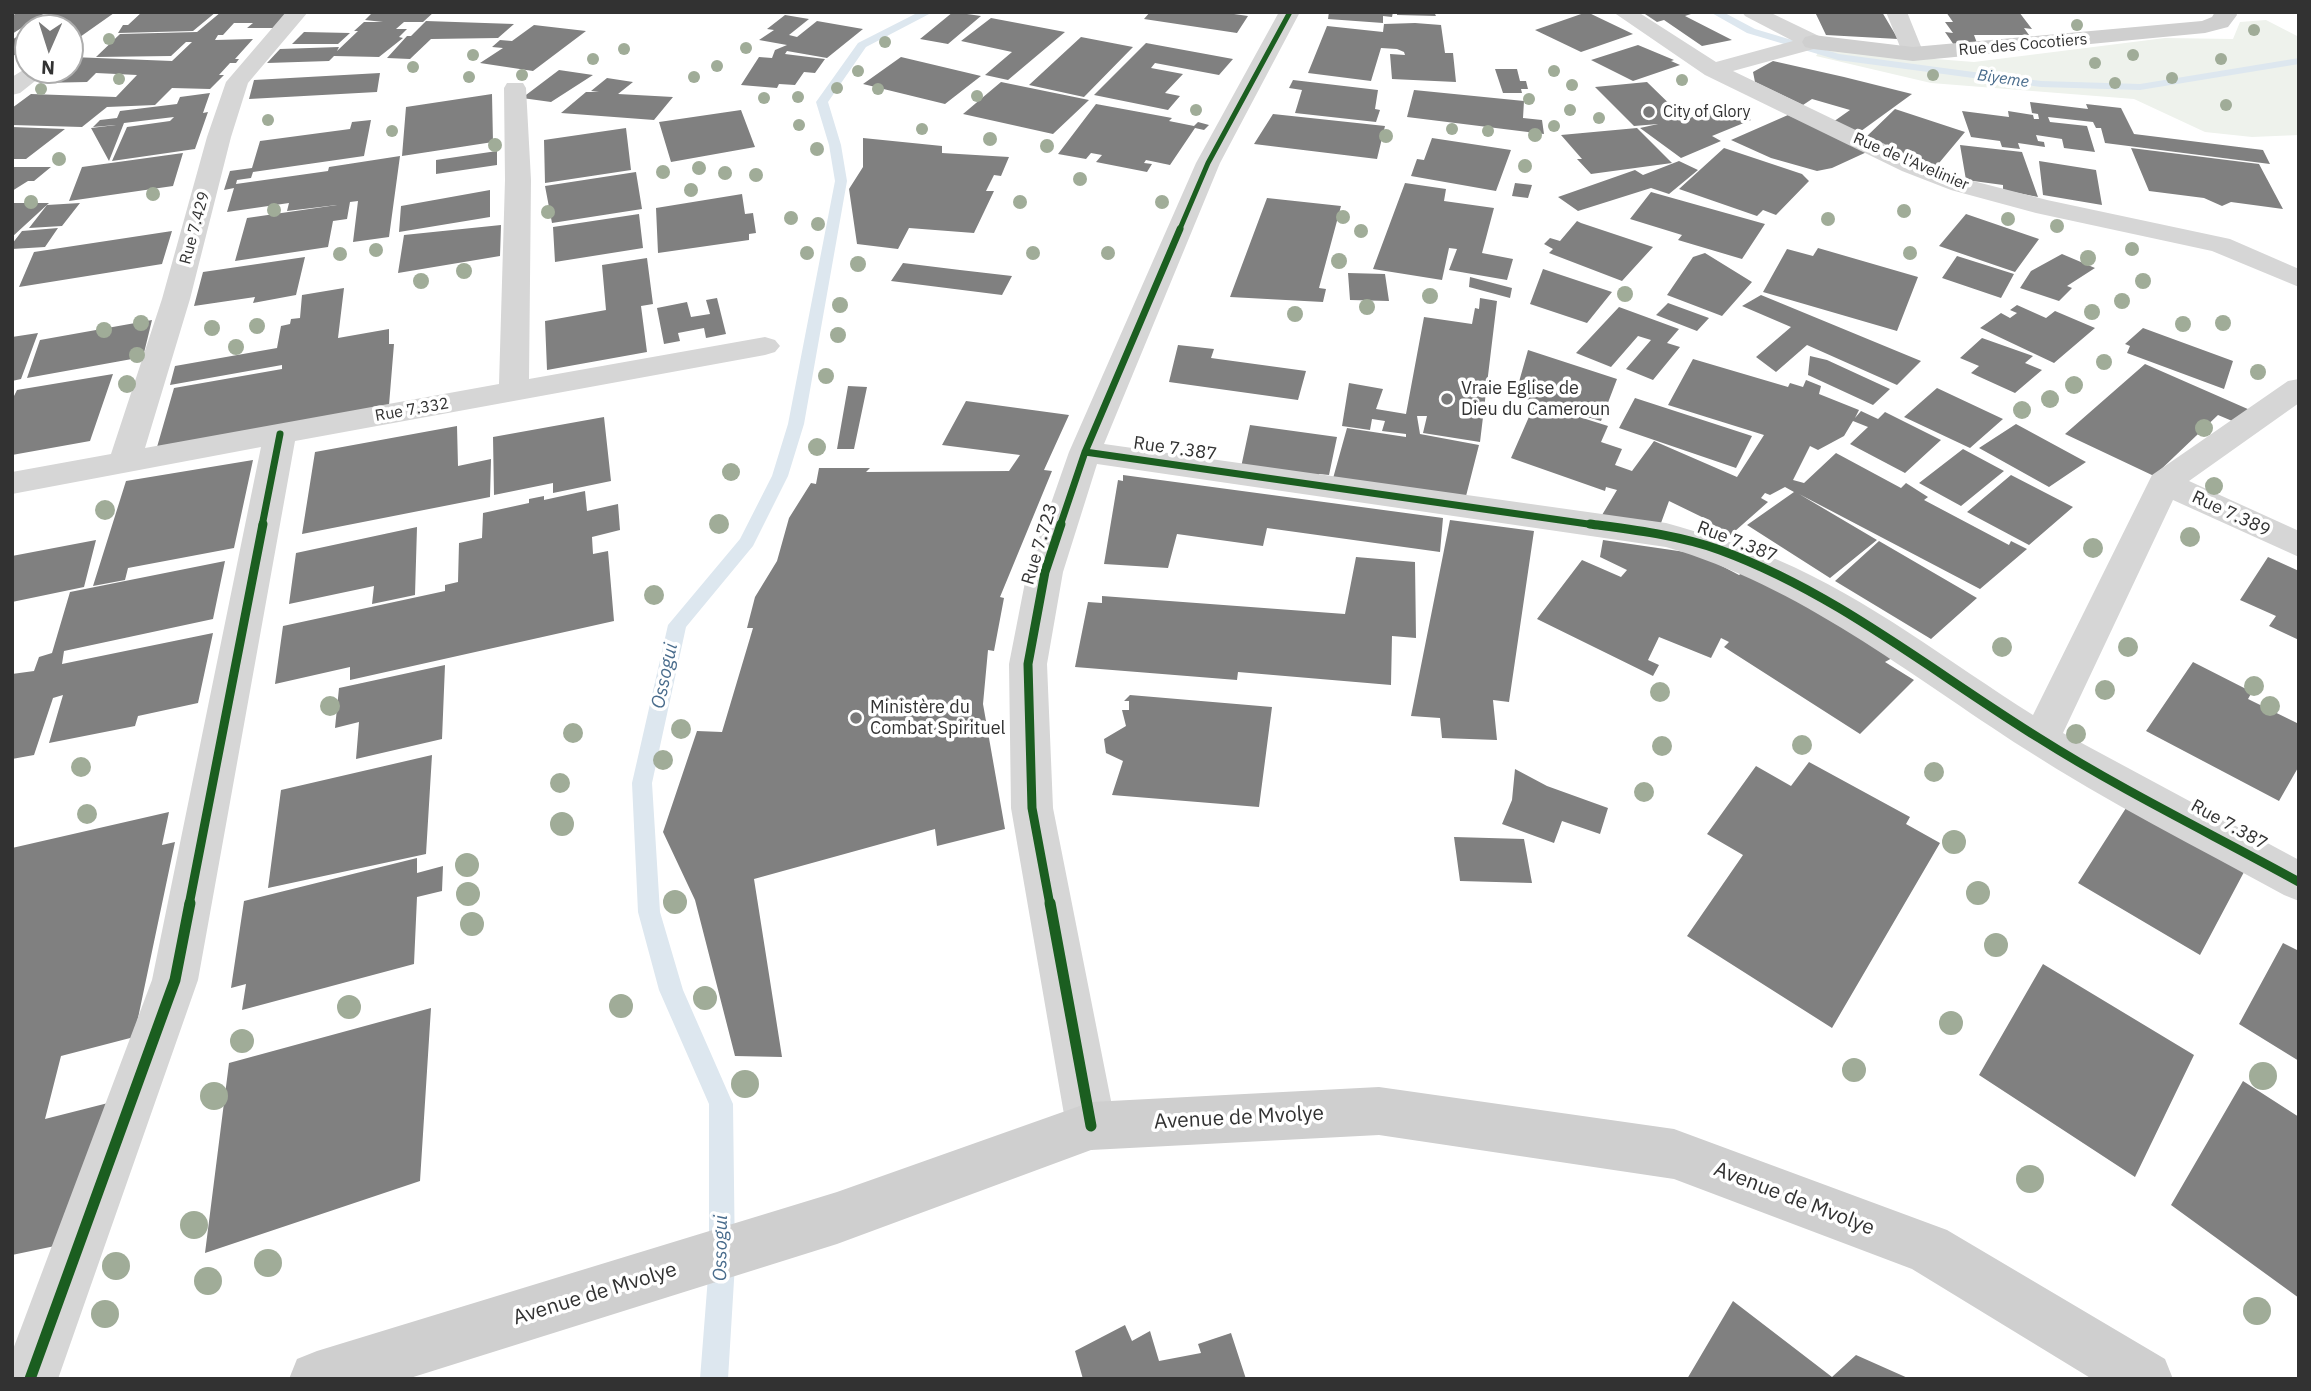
<!DOCTYPE html>
<html>
<head>
<meta charset="utf-8">
<style>
  body { margin:0 }
  #map { position:relative; width:2311px; height:1391px; overflow:hidden; background:#fff; font-family:"IBM Plex Sans",sans-serif }
  canvas { display:block }
  .frame { position:absolute; inset:0; border:14px solid #323232; pointer-events:none }
  .north { position:absolute; left:14px; top:14px; width:70px; height:70px; box-sizing:border-box; background:#fff; border:2px solid #adadad; border-radius:50%; rotate:183deg; font-size:19px; font-weight:700; line-height:28px; text-align:center; color:#323232 }
  .north::after { content:''; display:block; margin:auto; width:24px; height:32px; background:#7a7a7a; clip-path:polygon(50% 0,100% 100%,50% 72%,0 100%) }
</style>
</head>
<body>
<div id="map">
<canvas width="2311" height="1391"></canvas>
<div class="frame"></div>
<div class="north">N</div>
</div>
<script>
const ctx = document.querySelector('canvas').getContext('2d');
ctx.lineJoin = 'round';
function fill(path, color) { ctx.fillStyle = color; ctx.fill(path, 'evenodd'); }
function trace(path, color, width, dash) { ctx.strokeStyle = color; ctx.lineWidth = width; ctx.lineCap = dash ? 'butt' : 'round'; ctx.setLineDash(dash || []); ctx.stroke(path); }
function write(font, color, halo, rows, align = 'center') {
  ctx.font = font + ' "IBM Plex Sans",sans-serif'; ctx.lineWidth = 7; ctx.setLineDash([]); ctx.textBaseline = 'middle'; ctx.strokeStyle = halo; ctx.fillStyle = color; for (const [text, x, y, turn = 0] of rows) {
    ctx.save(); ctx.translate(x, y); ctx.rotate((+turn || 0) * Math.PI / 180); ctx.textAlign = isNaN(turn) ? turn : align; if (halo) ctx.strokeText(text, 0, 0); ctx.fillText(text, 0, 0); ctx.restore();
  }
}
fill(new Path2D(`
  M2266,20L2299,37V135L2252,137L2205,132L2134,99L1931,83L1816,56L1820,50L1974,62L2165,38L2233,39L2240,22Z`), '#eef2ec');
fill(new Path2D(`
  M919,12H933L866,47L828,102L841,145L847,181L804,424L788,476L753,546L686,627L652,783L660,912L683,990L733,1104L735,1264L728,1379H700L709,1264V1104L659,990L638,912L632,783L668,625L740,539L772,476L788,424L835,181L829,145L816,102L858,43Z
  M1710,12H1723L1755,29L1839,54L2041,81L2140,84L2299,58V64L2140,90L2041,87L1838,60L1747,33Z`), '#dde7ef');
fill(new Path2D(`
  M18,12H32L45,13L12,34V16Z
  M54,12H92L114,13L70,44V28H30Z
  M142,12H216L193,31L118,33L123,25H128Z
  M221,12H290L274,28H247L253,23H234L223,35H218L215,40L253,39L235,59H239L236,63H230L219,75H224L210,89L172,88L155,105L107,107L82,127L12,125V108L31,94L116,97L137,75L96,73L87,82L39,83L56,70H70L72,57L172,61L192,42H186L171,56L96,57L120,34L197,32Z
  M373,12H434L423,22H404L396,29H407L399,37L403,38L379,57L334,56L329,61L267,63L280,49L339,47L337,51L358,31H354L364,22H383L365,20Z
  M953,12L981,16L948,44L920,39Z
  M1150,12H1220L1248,16L1237,33L1144,19Z
  M1329,12H1393L1392,17L1383,16V23L1328,19Z
  M1397,12H1434L1436,16L1397,15Z
  M1587,12L1633,34L1581,52L1535,30Z
  M1642,12H1697L1685,16L1732,40L1702,46L1664,20L1657,22Z
  M1815,12H1882L1898,39L1826,35Z
  M1946,12H2019L2032,29L2024,28L2029,35H1974L1977,43L1954,45L1945,32L1953,33L1945,22H1953Z
  M785,15L809,19L789,35L797,37L817,21L863,29L827,58L787,51L785,54L825,59L815,73L804,72L795,85L779,84L777,88L741,85L759,57L772,58L775,50L787,45L759,40L774,30L767,29Z
  M991,18L1044,28L1065,32L1008,80L985,75L1012,52L961,41Z
  M426,21L514,24L498,38L431,39L410,59L387,58L407,36H411Z
  M1415,23L1441,25L1445,53H1453L1456,82L1392,79L1390,54L1405,55L1404,52L1397,49L1381,48L1371,81L1308,73L1327,26L1383,32L1384,24Z
  M534,25L586,31L533,71L480,63L503,48L492,47L500,40L512,41Z
  M28,29V55H12V40Z
  M304,32L350,33L338,44H292Z
  M1081,37L1133,47L1084,97L1029,85Z
  M1146,43L1233,59L1219,75L1155,63L1151,68L1183,74L1165,93L1180,96L1168,110L1094,95Z
  M1638,45L1674,60L1671,61L1680,65L1633,81L1591,60Z
  M901,57L981,76L945,104L863,84Z
  M1773,61L1844,77L1912,94L1857,134L1833,122L1850,110L1812,99L1803,105L1755,82L1753,72Z
  M1495,69H1517L1520,81H1526L1528,89H1521L1522,93H1503Z
  M559,70L593,75L551,102L522,98Z
  M380,73L377,92L249,99L254,80Z
  M607,78L633,82L618,94L673,97L654,120L561,113L586,92H599L591,91Z
  M1293,80L1378,90L1375,109L1380,110L1376,122L1295,113L1302,90L1289,88Z
  M1001,82L1089,100L1053,134L963,114Z
  M1647,82L1686,120L1719,104L1751,120L1712,136L1721,141L1681,158L1640,128L1658,124L1634,126L1595,87Z
  M1414,90L1524,101L1523,118L1542,120L1544,134L1407,117Z
  M210,93L203,113L208,112L195,149L112,161L127,127L170,121L174,117L124,123L109,161L91,128L116,125L93,127L100,120L117,118L120,111L177,104L180,97Z
  M492,94L493,142L402,156L406,107Z
  M2030,102L2088,109L2086,104L2121,108L2134,134L2263,150L2270,164L2105,143L2101,128H2096L2093,122L2048,117L2050,122L2087,126L2095,152L2064,148L2062,139L2036,135L2038,141L2044,142L2045,147L2018,143L2020,149L2002,147L2000,141L1971,137L1962,111L2009,117L2008,111L2033,115L2034,119H2039L2038,114L2032,113Z
  M1096,104L1172,118L1169,121L1194,126L1198,122L1209,125L1204,130L1195,128L1170,165L1146,160L1144,163L1152,164L1147,172L1096,162L1102,155L1091,153L1086,159L1058,154Z
  M1895,109L1965,132L1934,169L1865,138Z
  M741,110L755,147L671,162L659,122Z
  M1273,114L1385,126L1377,159L1254,144Z
  M1788,115L1869,151L1832,168L1817,171L1771,158L1731,140Z
  M371,120L364,156L253,172L251,178L237,180L236,184L328,171L329,167L400,156L389,237L353,242L358,201L350,202L347,219L333,221L328,247L235,261L247,218L337,205L287,211L289,203L227,212L234,188L224,190L230,171L252,168L260,141L350,129L352,122Z
  M12,127L65,129L26,159H12Z
  M626,128L631,170L545,183L544,140Z
  M1637,128L1672,163L1591,174L1577,159H1582L1561,135Z
  M863,138L942,146V153L1009,157L1001,176L994,175L986,191H994L974,233L909,228L898,249L857,244L849,189L863,167Z
  M1432,138L1511,150L1496,191L1411,176L1417,159L1424,160Z
  M1960,145L2022,152L2038,197L2003,190V185L1966,180Z
  M1724,148L1802,174L1809,181L1776,215L1763,210L1757,216L1679,189Z
  M2131,148L2259,164L2283,209L2231,202L2222,206L2204,198L2149,191Z
  M497,151V165L436,174V160Z
  M183,153L173,186L69,201L82,167Z
  M1679,161L1698,170L1669,194L1651,188L1578,211L1558,197L1635,170L1643,175Z
  M2039,161L2096,170L2102,205L2043,195Z
  M12,167H51L34,181H28L12,191Z
  M636,172L642,209L552,223L545,186Z
  M1405,183L1446,189L1444,201L1494,208L1482,253L1513,259L1507,280L1449,270L1457,249L1449,248L1442,280L1373,269Z
  M1515,183L1532,185L1528,198L1512,196Z
  M490,190V217L399,232L401,206Z
  M1651,192L1765,224L1742,259L1678,240L1682,235L1630,219Z
  M742,194L745,214L753,213L756,233L749,234V240L658,253L656,208Z
  M1267,198L1341,206L1319,288L1326,289L1323,302L1230,297Z
  M12,203H49L12,237Z
  M80,203L62,226L29,228L47,205Z
  M639,214L643,248L555,262L553,227Z
  M1966,214L2039,239L2015,272L1939,246Z
  M1577,221L1581,223L1653,247L1622,281L1549,253L1553,249L1544,244L1550,238L1560,241Z
  M501,225L500,256L398,273L404,235Z
  M58,228L45,247L12,249V244L22,231Z
  M172,231L162,264L19,287L34,252Z
  M1818,248L1918,277L1897,331L1763,292L1787,249L1813,256Z
  M1705,253L1752,282L1722,316L1667,295L1693,257Z
  M2062,254L2095,268L2067,286L2072,288L2059,301L2020,288L2031,271Z
  M1957,256L2014,274L2001,298L1942,278Z
  M305,257L296,295L253,303L255,297L194,306L203,272Z
  M647,258L653,304L641,306L647,352L547,370L545,321L606,310L602,265Z
  M903,263L960,270L1012,276L1002,295L891,281Z
  M1543,269L1612,292L1587,323L1530,304Z
  M1348,273L1385,274L1389,301L1350,300Z
  M1470,277L1512,288L1510,298L1469,287Z
  M344,288L338,338L389,329V344H394L389,405L157,447L174,388L282,369V365L170,385L175,366L277,348L281,326L290,324L291,319L300,318L302,295Z
  M1761,295L1921,361L1897,385L1807,345L1776,372L1756,357L1791,327L1742,306Z
  M717,298L726,334L706,338L704,328L678,333L680,341L664,344L657,308L687,302L691,317L710,314L706,300Z
  M1480,298L1497,301L1480,442L1423,433L1427,416H1417L1420,434L1479,445L1465,500L1332,482L1347,428L1406,437V434L1382,431L1385,421L1372,419L1370,430L1342,426L1349,383L1383,389L1376,409L1406,414L1424,317L1472,324L1475,308L1479,309Z
  M1668,303L1709,318L1697,331L1656,315Z
  M2017,305L2046,318L2055,311L2095,328L2054,363L1980,328L2001,313L2010,318L2017,313L2010,310Z
  M1619,307L1679,329L1667,343L1680,347L1653,380L1626,369L1651,340L1638,336L1611,367L1576,353Z
  M152,320L143,357L27,378L40,340Z
  M2143,328L2233,361L2224,389L2127,353L2130,346L2125,344Z
  M38,333L21,379L12,381V337Z
  M1982,338L2033,356L2025,363L2042,370L2015,393L1971,373L1979,366L1960,358Z
  M1178,345L1214,349L1211,358L1306,371L1298,400L1169,382Z
  M1528,350L1617,379L1601,421L1515,396Z
  M1810,356L1827,360L1890,389L1873,405L1808,375Z
  M1693,359L1788,387L1790,383L1803,387L1806,380L1821,386L1819,394L1859,410L1855,418L1861,411L1878,419L1885,412L1941,440L1905,473L1850,444L1868,427L1853,421L1844,436L1818,450L1810,446L1793,480L1804,483L1836,453L1901,488L1906,483L1928,497L1924,500L2009,545L2011,541L2027,549L1980,589L1799,494L1877,540L1830,578L1747,525L1794,492L1785,487L1770,495L1765,493L1761,498L1768,502L1726,539L1698,533L1706,519L1669,501L1661,523L1602,515L1617,490L1606,487L1605,491L1511,458L1535,403L1608,426L1601,442L1622,449L1615,465L1632,471L1654,441L1737,477L1764,435L1668,405Z
  M2145,364L2250,410L2237,423L2218,415L2154,476L2065,434Z
  M113,374L90,441L12,455V400L17,390Z
  M848,386L867,387L854,449H837Z
  M1937,388L2003,419L1970,448L1904,417Z
  M1635,398L1752,436L1736,468L1619,428Z
  M966,401L1069,415L1044,470L1052,471L1000,597L1004,598L994,651L988,650L983,704L1005,829L937,846L935,829L754,879L782,1057L735,1056L695,900L663,832L697,731L722,732L753,628H747L755,597L777,561L789,518L811,483L816,484L819,468H870L866,472L1009,471L1020,455L942,445Z
  M604,417L611,481L553,493V483L494,495L493,437Z
  M2016,424L2086,462L2049,487L1979,448Z
  M1250,425L1337,437L1329,475L1319,474L1317,482L1240,472Z
  M457,426L458,466L491,459L490,497L302,534L315,452Z
  M1963,449L2004,471L1961,506L1919,483Z
  M253,460L234,548L128,568L125,580L93,586L126,481Z
  M1123,475L1443,518L1440,552L1267,528L1263,546L1177,534L1168,568L1104,564L1118,480L1123,481Z
  M2011,475L2073,507L2029,545L1967,512Z
  M585,491L587,511L618,504L620,530L592,537L593,554L608,551L614,621L350,680V667L275,684L283,626L445,591V585L458,582L459,543L482,538L483,513L529,503V499L544,496V500Z
  M1450,520L1534,531L1509,702L1493,700L1497,740L1442,738L1440,718L1411,716Z
  M417,527L415,595L372,604L374,586L289,604L296,553Z
  M96,540L84,587L12,602V556Z
  M1603,540L1699,554L1739,575L1743,572L1754,573L1892,658L1885,662L1914,680L1860,734L1724,647L1729,642L1721,638L1711,658L1659,637L1648,660L1659,665L1653,676L1537,619L1582,560L1621,577L1627,570L1600,557Z
  M1879,541L1977,598L1931,639L1835,581Z
  M1356,557L1415,562L1416,638L1392,636L1391,685L1238,672L1237,680L1075,667L1088,602L1102,603V596L1345,614Z
  M2268,557L2299,571V640L2269,626L2276,616L2240,600Z
  M225,561L213,619L64,651L62,664L213,633L198,703L138,716L135,726L49,743L63,695L53,698L34,755L12,759V674L34,671L39,657L52,653L70,592Z
  M2193,662L2252,692L2248,699L2299,724V766L2279,801L2146,731Z
  M445,665L442,739L356,759L359,722L335,728L339,688Z
  M1130,695L1272,707L1259,807L1112,795L1123,761L1106,753L1104,739L1126,726L1122,710H1129V701H1124Z
  M432,755L426,854L268,888L281,790Z
  M1809,762L1910,817L1906,824L1940,843L1832,1028L1687,936L1743,855L1707,834L1756,766L1791,786Z
  M1515,769L1547,786L1608,808L1600,834L1562,821L1554,843L1502,824L1512,800Z
  M2126,808L2244,872L2200,955L2078,883Z
  M169,812L162,845L175,842L134,1037L61,1056L45,1119L112,1102L74,1242L12,1255V848Z
  M1454,837L1524,839L1532,883L1460,881Z
  M417,858V873L443,866L442,891L417,897L414,964L242,1010L246,984L231,988L244,901Z
  M2283,943L2299,951V1061L2239,1024Z
  M2043,964L2194,1055L2135,1177L1979,1075Z
  M431,1008L420,1181L205,1253L229,1063Z
  M2243,1081L2299,1117V1298L2171,1205Z
  M1733,1301L1832,1377L1856,1355L1910,1379H1687Z
  M1125,1325L1132,1341L1150,1331L1159,1361L1201,1353L1198,1344L1231,1333L1246,1379H1083L1075,1351Z`), '#808080');
fill(new Path2D(`
  M286,12H308L248,83L231,137L190,299L145,448L499,384L505,180L504,88L507,83H523L526,88L531,180L529,379L765,337L775,340L780,346L775,352L765,355L295,441L198,980L58,1379H12V1352L152,980L261,447L12,494V472L111,454L162,299L207,137L226,82Z
  M1279,12H1300L1220,163L1104,444L1666,523C1704,534 1741,544 1778,560C1869,599 1949,662 2033,715L2152,475L2288,381L2299,379V403L2189,481L2299,531V557L2173,500L2063,733L2299,860V901L2284,895C2197,847 2108,803 2025,749C1908,674 1801,586 1666,547L1097,464L1063,572L1047,664L1053,808L1116,1126L1109,1143L1091,1150L1073,1143L1066,1126L1011,808L1009,664L1027,572L1069,452L1196,163Z
  M1613,12H1638L1716,62L1793,41L1745,16L1742,12H1769L1821,37L1824,42L1821,47L1733,71L1920,161L1969,180L2047,200L2230,239L2299,269V287L2212,251L2036,213L1951,190L1902,171L1705,75Z
  M1886,12H1907L1924,54L1921,59H1905Z
  M28,67V70H49L20,93L12,95V77Z`), '#d6d6d6');
fill(new Path2D(`
  M2215,12H2236L2237,15L2228,27L2205,33L1913,61L1813,49L1805,47L1802,42L1805,37L1813,35L1913,47L2202,21L2212,17Z
  M1379,1087L1674,1129L1947,1230L2165,1359L2173,1379H2092L1912,1269L1674,1179L1379,1135L1091,1150L837,1244L407,1379H289L297,1359L317,1351L837,1192L1091,1102Z`), '#cfcfcf');
trace(new Path2D(`
  M1179,231L1208,163L1290,12`), '#1b5e20', 5);
trace(new Path2D(`
  M1085,452L1602,526
  M262,526L280,434
  M1060,526L1085,452L1180,229`), '#1b5e20', 7);
trace(new Path2D(`
  M1590,524C1634,530 1678,535 1720,550C1837,593 1934,673 2039,738C2123,791 2212,834 2299,882
  M189,905L263,524
  M1050,905L1032,808L1028,664L1045,572L1061,524`), '#1b5e20', 9);
trace(new Path2D(`
  M1050,903L1091,1126
  M30,1379L175,980L190,903`), '#1b5e20', 11);
ctx.fillStyle = '#a0ac98';
for (const [x, y, r] of [
  [2077,25,6],
  [2254,30,6],
  [109,39,6],
  [885,42,6],
  [746,48,6],
  [624,49,6],
  [473,55,6],
  [2133,55,6],
  [593,59,6],
  [2221,59,6],
  [2095,63,6],
  [717,66,6],
  [413,67,6],
  [858,71,6],
  [1554,71,6],
  [522,75,6],
  [1933,75,6],
  [469,77,6],
  [694,77,6],
  [2000,78,6],
  [2172,78,6],
  [119,79,6],
  [1682,80,6],
  [2115,83,6],
  [1572,85,6],
  [837,88,6],
  [41,89,6],
  [878,89,6],
  [977,96,6],
  [798,97,6],
  [764,98,6],
  [1529,99,6],
  [2226,105,6],
  [1196,110,6],
  [1570,110,6],
  [1599,118,6],
  [268,120,6],
  [799,125,6],
  [1554,126,6],
  [922,129,6],
  [1452,129,6],
  [392,131,6],
  [1488,131,6],
  [1535,135,7],
  [1386,136,7],
  [990,139,7],
  [495,145,7],
  [1047,146,7],
  [817,149,7],
  [59,159,7],
  [1525,166,7],
  [699,168,7],
  [663,172,7],
  [725,173,7],
  [756,175,7],
  [1080,179,7],
  [691,190,7],
  [153,194,7],
  [31,202,7],
  [1020,202,7],
  [1162,202,7],
  [274,210,7],
  [1904,211,7],
  [548,212,7],
  [1343,217,7],
  [791,218,7],
  [1828,219,7],
  [2008,219,7],
  [818,224,7],
  [2057,226,7],
  [1361,231,7],
  [2132,249,7],
  [376,250,7],
  [807,253,7],
  [1033,253,7],
  [1108,253,7],
  [1910,253,7],
  [340,254,7],
  [2088,258,8],
  [1339,261,8],
  [858,264,8],
  [464,271,8],
  [421,281,8],
  [2143,281,8],
  [1625,294,8],
  [1430,296,8],
  [2122,301,8],
  [840,305,8],
  [1367,307,8],
  [2092,312,8],
  [1295,314,8],
  [141,323,8],
  [2223,323,8],
  [2183,324,8],
  [257,326,8],
  [212,328,8],
  [104,330,8],
  [838,335,8],
  [236,347,8],
  [137,355,8],
  [2104,362,8],
  [2258,372,8],
  [826,376,8],
  [127,384,9],
  [2074,385,9],
  [2050,399,9],
  [2022,410,9],
  [2204,428,9],
  [817,447,9],
  [731,472,9],
  [2214,486,9],
  [105,510,10],
  [719,524,10],
  [2190,537,10],
  [2093,548,10],
  [654,595,10],
  [2002,647,10],
  [2128,647,10],
  [2254,686,10],
  [2105,690,10],
  [1660,692,10],
  [330,706,10],
  [2270,706,10],
  [681,729,10],
  [573,733,10],
  [2076,734,10],
  [1802,745,10],
  [1662,746,10],
  [663,760,10],
  [81,767,10],
  [1934,772,10],
  [560,783,10],
  [1644,792,10],
  [87,814,10],
  [562,824,12],
  [1954,842,12],
  [467,865,12],
  [1978,893,12],
  [468,894,12],
  [675,902,12],
  [472,924,12],
  [1996,945,12],
  [705,998,12],
  [621,1006,12],
  [349,1007,12],
  [1951,1023,12],
  [242,1041,12],
  [1854,1070,12],
  [2263,1076,14],
  [745,1084,14],
  [214,1096,14],
  [2030,1179,14],
  [194,1225,14],
  [268,1263,14],
  [116,1266,14],
  [208,1281,14],
  [2257,1311,14],
  [105,1314,14]
]) { ctx.beginPath(); ctx.arc(x, y, r, 0, 2 * Math.PI); ctx.fill(); }
for (const [x, y, r, color] of [
  [1649,112,7,"#7a7a7a"],
  [1447,399,7,"#7a7a7a"],
  [856,718,7,"#7a7a7a"]
]) { const dot = new Path2D(); dot.arc(x, y, r, 0, 2 * Math.PI); ctx.fillStyle = color; ctx.fill(dot); trace(dot, '#fff', 2.5); }
write('16px', '#323232', '#fff', [
  ["Rue des Cocotiers",2023,45,-5],
  ["Rue de l'Avelinier",1911,162,23],
  ["Rue 7.429",195,228,-75],
  ["Rue 7.332",412,410,-10]
]);
write('italic 16px', '#496c8c', '#fff', [
  ["Biyeme",2003,79,8]
]);
write('16px', '#323232', '#fff', [
  ["City of Glory",1663,112]
], 'left');
write('18px', '#323232', '#fff', [
  ["Vraie Eglise de",1461,389],
  ["Dieu du Cameroun",1461,410],
  ["Ministère du",870,708],
  ["Combat Spirituel",870,729]
], 'left');
write('18px', '#323232', '#fff', [
  ["Rue 7.387",1175,449,8],
  ["Rue 7.389",2231,514,25],
  ["Rue 7.387",1737,542,21],
  ["Rue 7.723",1040,544,-73],
  ["Rue 7.387",2229,825,29]
]);
write('italic 19px', '#496c8c', '#fff', [
  ["Ossogui",665,676,-78],
  ["Ossogui",721,1248,-89]
]);
write('21px', '#323232', '#fff', [
  ["Avenue de Mvolye",1239,1118,-3],
  ["Avenue de Mvolye",1794,1199,21],
  ["Avenue de Mvolye",595,1294,-17]
]);
</script>
</body>
</html>
